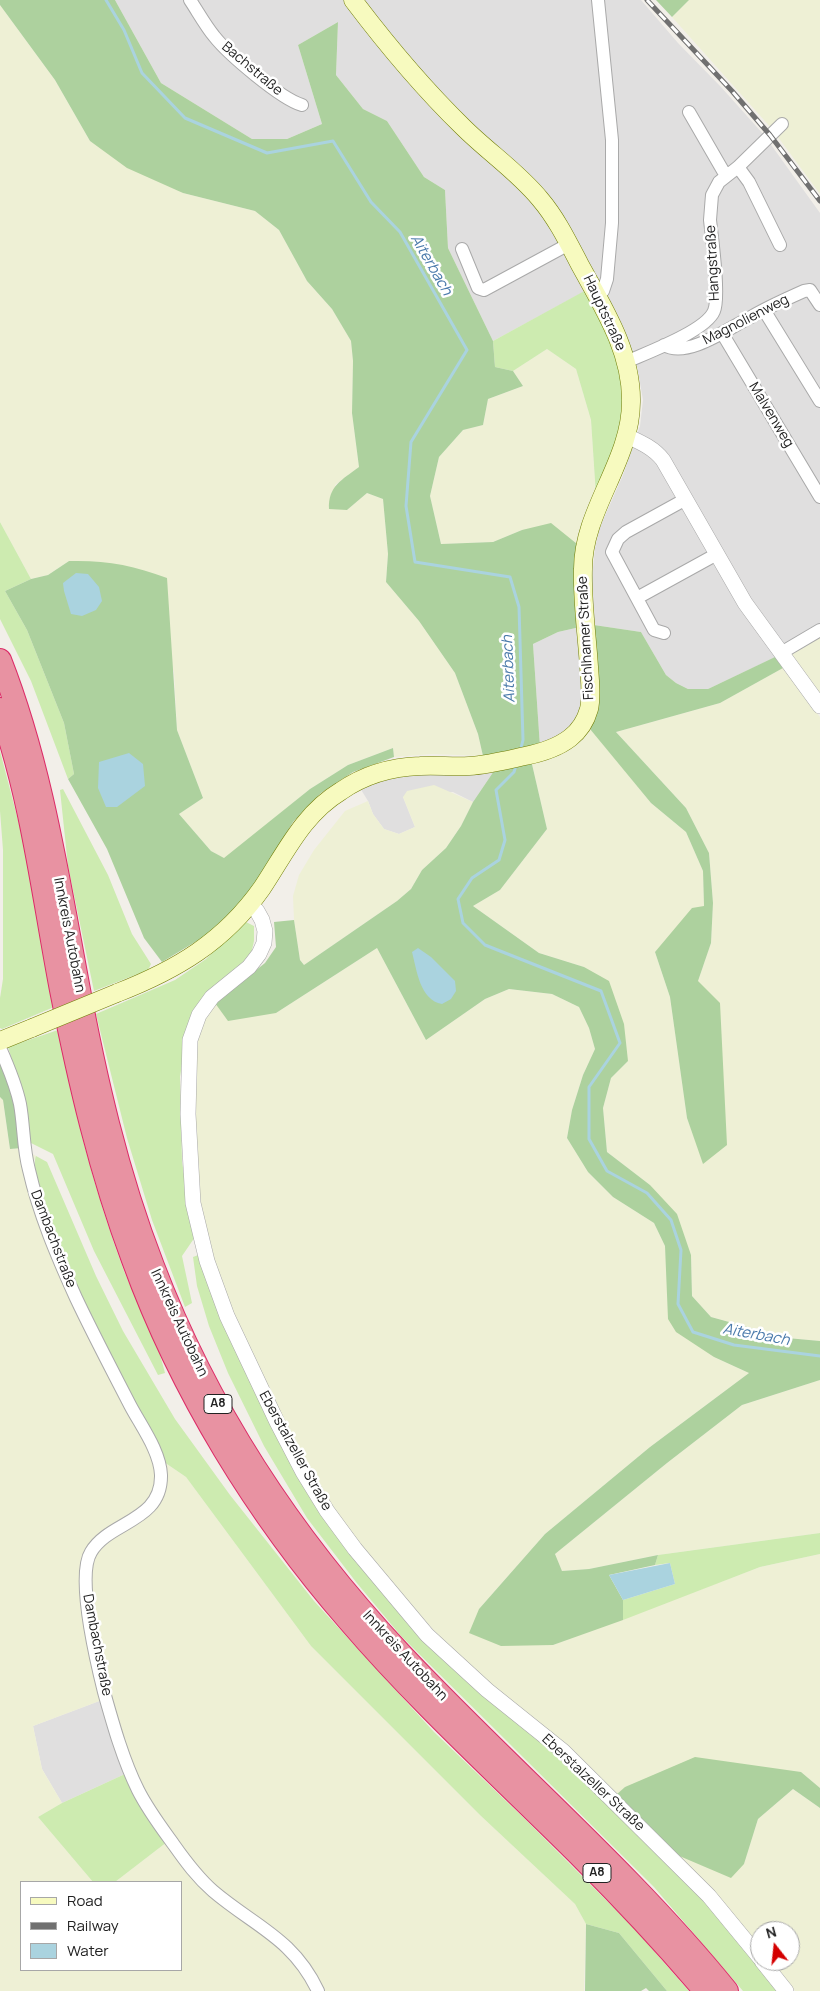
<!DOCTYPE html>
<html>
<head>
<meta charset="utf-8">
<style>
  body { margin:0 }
  #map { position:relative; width:820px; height:1991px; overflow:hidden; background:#f2efe9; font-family:Manrope,sans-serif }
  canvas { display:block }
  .legend { position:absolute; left:20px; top:1881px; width:162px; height:90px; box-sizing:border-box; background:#fff; border:1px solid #a7a7a7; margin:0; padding:6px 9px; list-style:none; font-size:15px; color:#222 }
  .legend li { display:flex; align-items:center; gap:10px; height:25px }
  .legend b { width:25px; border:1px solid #a7a7a7 }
  .north { position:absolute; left:750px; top:1921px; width:50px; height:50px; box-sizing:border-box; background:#fff; border:1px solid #a7a7a7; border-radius:50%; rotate:344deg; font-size:14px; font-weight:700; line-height:20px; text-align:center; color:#222 }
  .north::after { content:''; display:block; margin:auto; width:18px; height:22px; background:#d40000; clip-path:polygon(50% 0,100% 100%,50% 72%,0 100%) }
</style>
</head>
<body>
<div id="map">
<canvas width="820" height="1991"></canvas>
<ul class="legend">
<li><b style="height:6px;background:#f7fabf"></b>Road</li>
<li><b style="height:6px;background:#707070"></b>Railway</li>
<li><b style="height:14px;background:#aad3df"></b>Water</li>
</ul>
<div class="north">N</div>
</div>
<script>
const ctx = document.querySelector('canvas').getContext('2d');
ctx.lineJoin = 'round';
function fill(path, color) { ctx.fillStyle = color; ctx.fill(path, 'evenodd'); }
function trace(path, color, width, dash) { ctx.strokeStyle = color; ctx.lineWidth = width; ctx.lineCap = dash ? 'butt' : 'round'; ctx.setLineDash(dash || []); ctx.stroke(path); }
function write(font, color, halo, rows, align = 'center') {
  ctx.font = font + ' Manrope,sans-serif'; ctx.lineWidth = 5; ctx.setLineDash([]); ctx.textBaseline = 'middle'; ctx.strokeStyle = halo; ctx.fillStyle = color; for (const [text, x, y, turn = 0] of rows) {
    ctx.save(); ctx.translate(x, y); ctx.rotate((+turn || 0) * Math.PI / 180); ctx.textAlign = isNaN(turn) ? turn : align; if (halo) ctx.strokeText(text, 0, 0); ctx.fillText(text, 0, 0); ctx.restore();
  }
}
fill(new Path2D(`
  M115,0H641L678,43L721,87L764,135L820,213V636L708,689L698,690L688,689L676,683L666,675L641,632L594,625L592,578L595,548L600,527L623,475L640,426L643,400L637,366L620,326L593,287L493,341L448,248L445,190L424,177L387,121L363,109L336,75L338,22L298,45L322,124L287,139H252L161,83Z
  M580,627L588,694L579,723L540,747L533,644L558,632Z
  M496,768L473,802L453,792L403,797L415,827L399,834L384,829L373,814L368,801L360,788L380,779L418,773Z
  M102,1700L125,1774L62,1803L42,1769L33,1726Z`), '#e0dfdf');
fill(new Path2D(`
  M689,0H820V194L772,129L672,17Z
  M0,5L55,80L90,141L183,193L255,211L279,230L307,281L332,309L351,341L353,361L352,413L359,467L335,485L347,510L367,493L383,499L388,554L386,582L419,621L455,673L478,734L483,756L432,754L394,757L393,748L348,765L310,789L225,859L211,851L179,814L203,798L177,730L174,671L69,561L48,575L31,579L0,522Z
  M547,349L576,369L591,420L596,496L577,544L522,530L493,542L441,544L430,496L439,457L463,430L483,425L488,399L523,386L513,371Z
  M820,636V696L789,653Z
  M783,668L820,717V1341L787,1338L711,1317L692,1296L691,1255L650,1185L607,1152L603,1108L611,1078L628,1061L584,967L539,953L473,906L500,890L547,829L531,760L572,744L590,728L651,803L686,832L703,871L704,906L655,952L670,997L687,1118L704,1164L698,981L711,943L713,903L709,853L686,808L616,732L720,703Z
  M434,785L473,802L461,826L446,848L422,870L411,889L397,901L304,965L300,960L294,920L293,896L299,875L314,850L345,811L368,801L373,814L384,829L399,834L415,827L403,797L407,791Z
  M377,948L426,1040L485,999L509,989L552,994L579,1007L589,1028L595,1049L583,1075L572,1110L567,1138L588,1172L613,1197L654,1223L665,1246L668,1280L714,1357L749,1373L650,1447L545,1534L479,1609L553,1645L760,1567L820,1554V1788L801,1772L616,1795L454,1652L378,1570L346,1531L305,1463L272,1402L216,1272L199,1204L193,1133L194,1040L202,1018L215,1003L276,1013Z
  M0,1097L3,1100L10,1149L22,1148L36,1156L33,1163L164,1462L186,1477L311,1646L481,1816L575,1904L586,1924L584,1991H322L308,1961L273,1927L262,1920L285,1948L313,1991H0ZM102,1700L167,1842L115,1882H181V1970H21V1882H93L38,1817L62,1803L42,1769L33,1726Z
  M820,1380V1533L658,1555L589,1569L562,1571L555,1554L667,1463L742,1405Z
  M793,1789L820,1808V1991H795L770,1961H790V1931H760V1949L670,1852L744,1864L758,1819Z`), '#eef0d5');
fill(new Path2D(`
  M588,289L615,342L627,391L622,434L596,496L591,420L576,369L547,349L513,371L495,367L493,341Z
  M0,522L31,579L5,591L27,630L64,723L74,774L68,779L31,681L0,619Z
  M0,751L24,843L54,1007L2,1029L0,1028V998L3,979V850L0,811Z
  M63,789L108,875L132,934L151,964L148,970L94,991L68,866L60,790Z
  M244,921L254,926V941L249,963L188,1027L180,1077L182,1162L195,1237L182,1256L192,1303L185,1307L152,1220L127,1138L96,1014L175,980L206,959Z
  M58,1030C74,1111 95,1193 124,1271C133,1294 146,1316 155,1340C159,1350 162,1362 165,1373L158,1375L94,1251L53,1154L29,1142C28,1108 18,1079 8,1047Z
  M36,1156L47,1162L96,1276L123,1331L175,1419L230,1495L314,1601L434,1732L526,1820L632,1926L689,1991H667L619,1933L586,1924L575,1904L481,1816L311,1646L186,1477L164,1462C141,1417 21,1193 36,1156Z
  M201,1254L350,1552L561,1757L689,1885L745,1947L778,1991H743L654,1887L401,1636L356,1582L307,1518L264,1446L228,1373L209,1326L197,1286L193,1257Z
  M820,1533V1554L760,1567L623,1620V1600L675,1584L670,1563L655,1565L658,1555Z
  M125,1774L167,1842L115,1882H93L38,1817L62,1803Z`), '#cdebb0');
fill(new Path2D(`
  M0,0H115L161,83L252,139H287L322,124L298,45L338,22L336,75L363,109L387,121L424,177L445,190L448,248L493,341L495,367L513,371L523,386L488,399L483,425L463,430L439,457L430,496L441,544L493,542L522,530L551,523L577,544L574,564L580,627L558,632L533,644L540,747L483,756L478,734L455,673L419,621L386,582L388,554L383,499L367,493L347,510L329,509C328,486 342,480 359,467L352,413L353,361L351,341L332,309L307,281L279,230L255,211L183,193L127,168L90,141L55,80L0,5Z
  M656,0H689L672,17Z
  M69,561C105,560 133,565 167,578L177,730L203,798L179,814L211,851L224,858L310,789L348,765L393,748L394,757L353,772L321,793L293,822L248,896L205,936L162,962L144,938L107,849L68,779L74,774L64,723L27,630L5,591L31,579L48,575Z
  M594,625L641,632L666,675L676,683L688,689H708L775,657L783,668L720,703L616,732L686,808L709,853L713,903L711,943L698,981L720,1003L727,1145L703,1164L687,1118L670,997L655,952L692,908L704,906L703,871L686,832L651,803L590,729L597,707Z
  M531,760L547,829L500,890L473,906L539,953L584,967L609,981L624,1024L628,1061L611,1078L603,1108L607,1152L650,1185L677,1214L691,1255L692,1296L711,1317L787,1338L820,1341V1380L742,1405L667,1463L555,1554L562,1571L589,1569L658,1555L655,1565L609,1575L623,1600V1620L553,1645L501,1646L469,1633L479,1609L545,1534L650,1447L749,1373L714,1357L676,1332L668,1319L665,1246L654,1223L613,1197L588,1172L567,1138L572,1110L583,1075L595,1049L589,1028L579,1007L552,994L509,989L485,999L426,1040L377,948L276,1013L228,1021L215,1003L265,963L276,947L274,922L294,920L300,960L304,965L397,901L411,889L422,870L446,848L461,826L473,802L496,768Z
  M0,1060L15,1099L22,1148L10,1149L3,1100L0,1097Z
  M695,1757L801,1772L820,1788V1808L793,1789L758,1819L744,1864L731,1878L670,1852L616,1795L625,1787Z
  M586,1924L619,1933L667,1991H649L646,1988L641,1991H585Z`), '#add19e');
fill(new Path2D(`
  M76,573L88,574L99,587L102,601L96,610L82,616L71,614L64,591L63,583Z
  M129,753L143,764L145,786L117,807H106L98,788L99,762Z
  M418,948L431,957L455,981L456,991L451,999L442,1004C420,1000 417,971 412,952Z
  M670,1563L675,1584L623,1600L609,1575Z`), '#aad3df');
trace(new Path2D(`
  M106,0L124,30L142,73L185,118L267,153L333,141L371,202L400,232L467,350L411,442L406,506L415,562L510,577L519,607L523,740L520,752
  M516,765L514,772L496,790L505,840L499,860L472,878L458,899L463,923L485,945L601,991L620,1043L589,1087V1139L607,1171L647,1193L671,1220L681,1250L678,1304L693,1332L734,1345L820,1356`), '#aad3df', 3);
const minor = new Path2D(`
  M190,0C198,12 205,25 214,36C228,54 281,99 302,105
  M689,112L726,176
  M738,167L749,182L780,245
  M462,249L478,288L484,290L569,244
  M596,295L603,291L607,279L612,223V140L598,0
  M764,310L820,401
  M722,333L820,497
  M664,345C688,359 730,327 751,317C768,307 786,299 804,291L810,290L820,305
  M626,362C646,353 706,331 714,311C720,297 712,238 710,220L712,195L719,182L738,167L782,124
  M637,598L717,554
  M664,633L654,630L612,552L618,539L626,532L686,499
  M781,653L820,630
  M0,1048C8,1066 16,1085 20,1104C24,1126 23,1148 29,1170C39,1214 57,1256 76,1298C93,1334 112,1370 130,1405C141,1426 160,1451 161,1475C162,1522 109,1521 91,1552C76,1576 97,1664 104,1692C113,1724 123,1760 138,1790C148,1810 161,1827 174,1845C186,1862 197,1877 213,1891C254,1926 293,1938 318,1991`);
const tertiary = new Path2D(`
  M627,436C640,442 654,448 663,460L745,603L820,706
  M250,903L257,911L262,920L265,931L264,943L259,954L249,967L212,997L199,1015L190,1040L188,1114L193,1203L207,1261L227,1316L277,1422L303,1472L327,1511L355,1549L427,1635L487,1690L563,1751L709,1896L760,1958
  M762,1961L786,1991`);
const secondary = new Path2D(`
  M117,993C176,970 224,942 262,888C286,852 303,814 341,791C364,775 392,767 420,766C437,765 453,767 469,766C488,765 507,760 525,756C540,753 557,748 570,738C579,731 586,720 589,709C592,696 590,681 589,667C587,635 582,602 583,569C583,510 631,461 631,402C632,352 603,307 580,265C568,242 557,219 540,199C518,172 488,152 463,127C423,88 387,45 353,0
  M0,1041L32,1028`);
const motorway = new Path2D(`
  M0,660C40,762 57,871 77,979C95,1077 117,1173 153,1266C208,1410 295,1541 400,1653C508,1768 628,1869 727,1991
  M0,709C32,800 43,896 61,990C79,1081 100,1172 133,1260C181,1392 257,1515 349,1621C421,1705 504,1780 582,1858C625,1901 666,1945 705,1991`);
trace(minor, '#a9a9a9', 14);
trace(tertiary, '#a9a9a9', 16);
trace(secondary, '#707d05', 19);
trace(motorway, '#dc2a67', 24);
trace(minor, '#fff', 12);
trace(tertiary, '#fff', 15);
trace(secondary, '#f7fabf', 18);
trace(motorway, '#e892a2', 22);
const rail = new Path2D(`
  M647,0L732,91L770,135L820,201`);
trace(rail, '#707070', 5);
trace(rail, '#fff', 3, [9]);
const secondaryBridge = new Path2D(`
  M32,1028L117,993`);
trace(secondaryBridge, '#707d05', 19, []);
trace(secondaryBridge, '#f7fabf', 18);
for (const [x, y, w] of [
  [218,1404,28],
  [597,1873,28]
]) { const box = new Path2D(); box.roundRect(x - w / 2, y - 9.5, w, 19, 4); ctx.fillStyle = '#fff'; ctx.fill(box); trace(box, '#222', 1); }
write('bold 12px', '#222', null, [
  ["A8",218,1404],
  ["A8",597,1873]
]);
write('14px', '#222', '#fff', [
  ["Bachstraße",252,69,40],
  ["Hangstraße",713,263,-93],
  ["Hauptstraße",604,313,65],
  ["Magnolienweg",746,320,-27],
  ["Malvenweg",771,415,59],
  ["Fischlhamer Straße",586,638,-93],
  ["Innkreis Autobahn",69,935,79],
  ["Dambachstraße",53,1239,69],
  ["Innkreis Autobahn",179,1323,65],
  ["Eberstalzeller Straße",295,1451,61],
  ["Dambachstraße",97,1645,79],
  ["Innkreis Autobahn",405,1656,47],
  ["Eberstalzeller Straße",593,1783,43]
]);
write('italic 15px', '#4a7aab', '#fff', [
  ["Aiterbach",431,265,60],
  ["Aiterbach",509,669,-92],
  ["Aiterbach",756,1335,10]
]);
</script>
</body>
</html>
